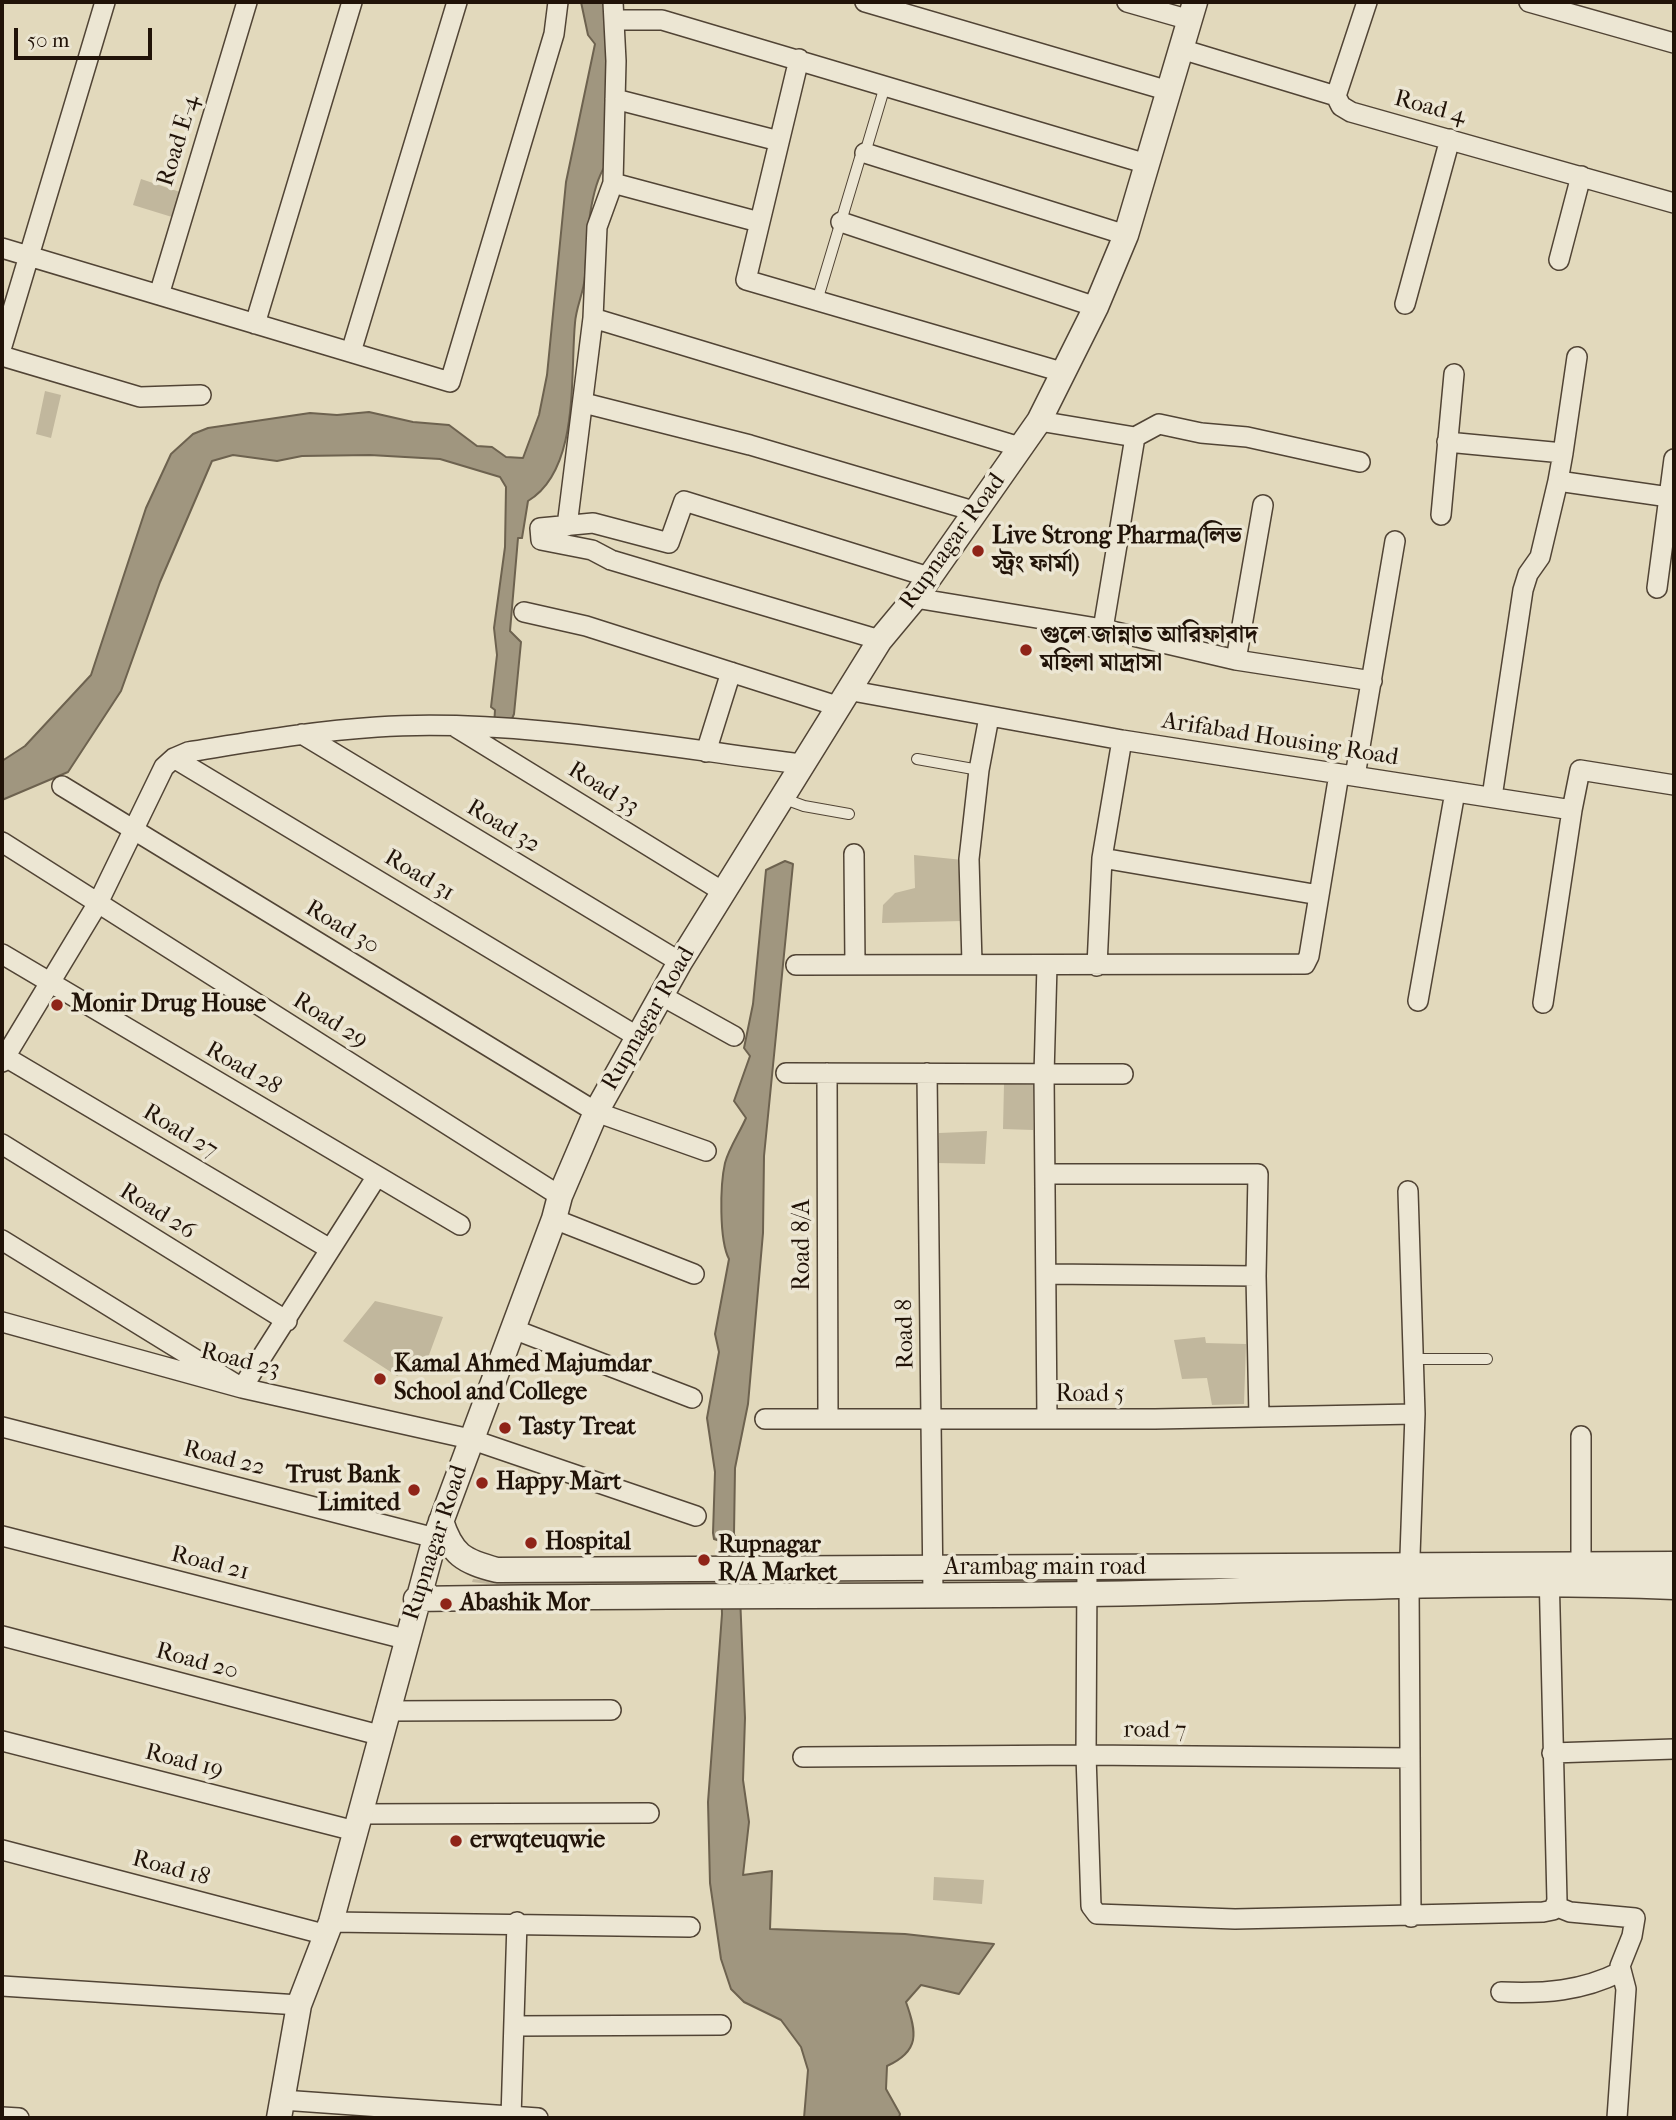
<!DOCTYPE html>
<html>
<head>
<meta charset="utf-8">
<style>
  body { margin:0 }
  #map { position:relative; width:1676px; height:2120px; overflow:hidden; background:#e2d9bc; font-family:"IM FELL French Canon",serif }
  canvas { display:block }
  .frame { position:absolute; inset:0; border:4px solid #211308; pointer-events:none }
  .scale { position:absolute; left:14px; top:28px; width:138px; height:32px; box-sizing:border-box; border:4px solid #211308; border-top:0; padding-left:9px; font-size:21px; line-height:24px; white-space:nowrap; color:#211308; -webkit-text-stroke:5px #ece6d3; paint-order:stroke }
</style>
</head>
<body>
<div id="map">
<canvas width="1676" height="2120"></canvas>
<div class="frame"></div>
<div class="scale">50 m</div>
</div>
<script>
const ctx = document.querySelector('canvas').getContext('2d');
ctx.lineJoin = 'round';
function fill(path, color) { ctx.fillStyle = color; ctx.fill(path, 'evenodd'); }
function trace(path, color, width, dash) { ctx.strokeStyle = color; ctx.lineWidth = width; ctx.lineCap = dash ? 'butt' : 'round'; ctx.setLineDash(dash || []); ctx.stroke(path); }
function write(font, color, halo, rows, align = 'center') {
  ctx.font = font + ' "IM FELL French Canon","Noto Serif Bengali",serif'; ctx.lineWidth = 7; ctx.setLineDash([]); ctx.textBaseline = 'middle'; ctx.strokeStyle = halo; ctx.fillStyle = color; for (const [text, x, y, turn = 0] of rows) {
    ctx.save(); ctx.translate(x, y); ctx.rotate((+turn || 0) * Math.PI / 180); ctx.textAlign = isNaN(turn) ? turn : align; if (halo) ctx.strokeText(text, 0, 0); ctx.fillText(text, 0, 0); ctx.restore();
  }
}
fill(new Path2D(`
  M141,179L180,192L172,217L133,205Z
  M45,391L61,395L51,438L36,434Z
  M914,855L963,860L962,921L882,923L883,905L895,893L915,888Z
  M1004,1084L1033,1085V1130L1003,1129Z
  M987,1131L985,1164L937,1163L939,1133Z
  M375,1301L443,1317L429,1355L397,1376L343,1341Z
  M1205,1337L1206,1343L1246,1344L1244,1404L1212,1405L1207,1378L1182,1379L1174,1340Z
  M473,1579L512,1583L712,1580L716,1583L513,1587L472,1582Z
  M934,1877L984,1880L982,1904L933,1900Z`), '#c1b79d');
const water = new Path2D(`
  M581,2H603L611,44L605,166C588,193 587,245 585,276C584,292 576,307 575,323C570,375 580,470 528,501L522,538H518L510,631L521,642L514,714L509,726H494L495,710L491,707L497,655L494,628L505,547L506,487L500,477L440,459L370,455L302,456L277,461L233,455L212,461L160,582L121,691L68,772L2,800V761L25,746L91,675L146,508L171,454L193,434L208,428L310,413L337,415L369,412L413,422L449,425L477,446L492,447L506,457L523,458L539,415L547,375L566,182L595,44L588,35Z
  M785,861L793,864L764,1156L763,1233L748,1404L735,1468L734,1534L738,1546L745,1718L743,1780L749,1822L743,1875L772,1871L770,1929L905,1934L994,1944L959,1994L921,1985L906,2002C917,2033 920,2051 887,2066L886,2089L900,2114L899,2118H804L808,2070L801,2047L781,2020L744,2002L731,1989L721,1959L710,1883L708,1802L722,1614L720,1541L714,1539L713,1533L715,1472L707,1418L719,1352L715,1334L729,1259C719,1240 720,1185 725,1163C729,1148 740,1132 746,1118L734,1101L750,1056L744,1048L753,1004L766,870Z`);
fill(water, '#a0967f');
trace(water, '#6d624f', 2);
const service = new Path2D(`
  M817,301L860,158L865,153L885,86
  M917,759L979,770
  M782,798L804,806L849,814
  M1415,1359H1487`);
const minor = new Path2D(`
  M865,2L1169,91
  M1127,2L1190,20
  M1529,2L1674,43
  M616,20H662L1147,164
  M1181,49L1336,96L1341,106L1351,112L1674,203
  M799,59L746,280L1062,372
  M1336,96L1367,2
  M615,99L779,141
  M865,153L1126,235
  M613,183L759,222
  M841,222L1096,307
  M2,248L450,382L554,34L558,2
  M1559,260L1581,176
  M159,295L247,2
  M1405,304L1450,139
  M593,318L1020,447
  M255,324L352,2
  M2,346L105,2
  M351,352L457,2
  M2,356L140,397L201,395
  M584,403L750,445L977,512
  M1039,421L1135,437L1103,629
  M1135,437L1159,424L1201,433L1247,437L1360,462
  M1447,442L1563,453L1558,481L1669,497
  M1563,453L1577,357
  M1441,515L1454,374
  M567,526L593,318L597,227L613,183L616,61L613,2
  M1657,588L1674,459
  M915,598L1103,629L1236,660L1372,681
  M524,612L586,626L837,706
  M880,640L611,560L592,550L541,540L540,528L593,523L669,543L684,501L929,577
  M1236,660L1263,505
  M847,690L1122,740L1572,810L1580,770L1674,785
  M457,728L725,893
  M302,734L680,962
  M706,752L731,672
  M174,758L638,1037
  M1355,776L1395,541
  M62,786L596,1112L706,1151
  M1492,797L1523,590L1528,574L1540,557L1558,481
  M2,842L560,1196
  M854,854L855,964
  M1102,858L1319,895
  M2,954L460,1225
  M972,963L969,859L979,770L989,717
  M796,965L1305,964L1309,956L1339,774
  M1047,965L1044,1075L1047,1419
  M1097,966L1102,858L1122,740
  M662,996L734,1036
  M1418,1001L1455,792
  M1543,1003L1572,810
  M2,1055L330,1249
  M2,1062L98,903L164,767L174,758L188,752C251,742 313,731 377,727C511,718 667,747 800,764
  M786,1073L1123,1074
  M827,1073L828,1417
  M927,1073L933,1594
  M2,1144L287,1321
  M1046,1174H1258L1256,1276L1259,1417
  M1408,1191L1415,1414L1409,1584L1411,1917
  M554,1219L694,1274
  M2,1240L242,1388L377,1176
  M1046,1274L1256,1276
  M2,1322L242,1388L470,1439L696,1516
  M513,1329L692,1398
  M765,1419H1155L1415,1414
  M2,1427L435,1538
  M2,1536L405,1639
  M1581,1565V1436
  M1087,1569L1086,1755L1410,1758
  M2,1636L379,1735
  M386,1711L611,1710
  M2,1741L355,1831
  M1552,1753L1674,1749
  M803,1757L1086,1755L1091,1906L1097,1914L1235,1919L1543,1912L1553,1910L1557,1901L1549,1570
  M359,1814L649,1813
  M2,1850L327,1935
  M1555,1906L1570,1912L1635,1918L1632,1936L1620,1966L1626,1989L1617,2118
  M331,1922L690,1927
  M2,1986L299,2005
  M1501,1992C1544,1994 1582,1991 1620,1972
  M515,2026L721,2025
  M282,2100L538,2118
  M2,2117L19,2118
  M511,2118L517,1922`);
const tertiary = new Path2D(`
  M441,1521C452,1555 463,1561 497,1570L1674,1564
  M416,1599C640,1595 863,1597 1087,1594C1283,1591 1478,1579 1674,1587
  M279,2118L299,2005L331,1922L435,1538L554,1219L560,1196L596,1112L680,962L880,640L915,598L1039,421L1096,307L1126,235L1195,2`);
trace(service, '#514435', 12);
trace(minor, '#514435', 22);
trace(tertiary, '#514435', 27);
trace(service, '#ece6d3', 10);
trace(minor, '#ece6d3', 19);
trace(tertiary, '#ece6d3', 24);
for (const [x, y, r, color] of [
  [978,551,7,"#8f2418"],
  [1026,650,7,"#8f2418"],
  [57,1005,7,"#8f2418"],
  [380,1379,7,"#8f2418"],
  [505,1428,7,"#8f2418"],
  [482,1483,7,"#8f2418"],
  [414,1490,7,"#8f2418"],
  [531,1543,7,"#8f2418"],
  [704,1560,7,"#8f2418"],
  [446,1604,7,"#8f2418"],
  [456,1841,7,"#8f2418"]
]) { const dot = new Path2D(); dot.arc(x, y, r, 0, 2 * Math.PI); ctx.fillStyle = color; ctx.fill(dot); trace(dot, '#ece6d3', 2.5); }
write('24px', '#211308', '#ece6d3', [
  ["Road 4",1430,108,15],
  ["Road E-4",179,141,-73],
  ["Rupnagar Road",953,542,-54],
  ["Arifabad Housing Road",1280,740,9],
  ["Road 33",603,789,32],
  ["Road 32",503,827,31],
  ["Road 31",419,876,31],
  ["Road 30",342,928,31],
  ["Rupnagar Road",649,1019,-60],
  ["Road 29",330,1021,32],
  ["Road 28",243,1069,30],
  ["Road 27",180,1132,31],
  ["Road 26",157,1212,32],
  ["Road 8/A",803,1245,-90],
  ["Road 8",906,1334,-91],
  ["Road 23",240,1361,14],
  ["Road 5",1090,1395],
  ["Road 22",224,1459,14],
  ["Rupnagar Road",436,1543,-72],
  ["Road 21",210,1564,14],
  ["Arambag main road",1045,1568],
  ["Road 20",197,1662,15],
  ["road 7",1155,1731,1],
  ["Road 19",184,1762,14],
  ["Road 18",171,1869,15]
]);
write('bold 24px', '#211308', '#ece6d3', [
  ["Live Strong Pharma(লিভ",992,537],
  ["স্ট্রং ফার্মা)",992,565],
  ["গুলে জান্নাত আরিফাবাদ",1040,636],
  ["মহিলা মাদ্রাসা",1040,664],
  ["Monir Drug House",71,1005],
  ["Kamal Ahmed Majumdar",394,1365],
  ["School and College",394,1393],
  ["Tasty Treat",519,1428],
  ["Trust Bank",400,1476,"right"],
  ["Limited",400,1504,"right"],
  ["Happy Mart",496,1483],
  ["Hospital",545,1543],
  ["Rupnagar",718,1546],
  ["R/A Market",718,1574],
  ["Abashik Mor",460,1604],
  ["erwqteuqwie",470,1841]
], 'left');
</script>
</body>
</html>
